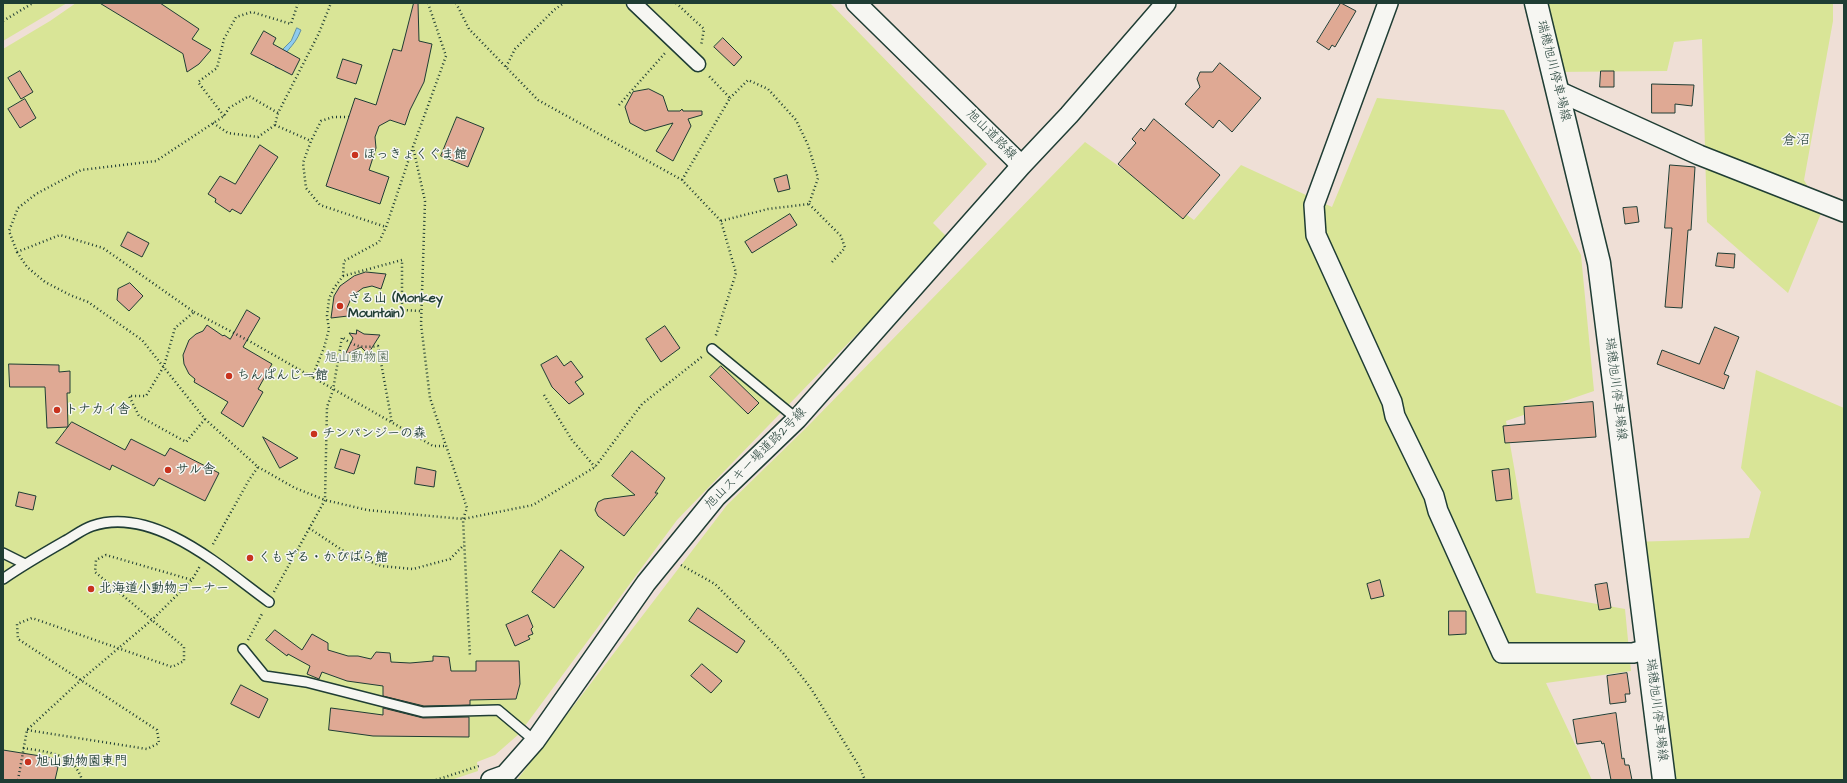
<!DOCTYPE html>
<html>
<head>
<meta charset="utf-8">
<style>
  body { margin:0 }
  #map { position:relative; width:1847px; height:783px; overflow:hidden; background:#efdfd6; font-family:"Architects Daughter",sans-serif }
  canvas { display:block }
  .frame { position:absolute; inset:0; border:4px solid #1f3d34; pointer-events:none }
</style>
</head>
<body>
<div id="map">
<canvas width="1847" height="783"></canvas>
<div class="frame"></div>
</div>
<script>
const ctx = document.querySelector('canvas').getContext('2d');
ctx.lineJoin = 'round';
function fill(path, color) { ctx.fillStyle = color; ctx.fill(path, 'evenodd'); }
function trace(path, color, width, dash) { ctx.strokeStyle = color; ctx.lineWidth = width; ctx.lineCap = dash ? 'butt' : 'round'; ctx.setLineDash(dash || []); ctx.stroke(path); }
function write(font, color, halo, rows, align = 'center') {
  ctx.font = font + ' "Architects Daughter","Klee One",sans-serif'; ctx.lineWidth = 3; ctx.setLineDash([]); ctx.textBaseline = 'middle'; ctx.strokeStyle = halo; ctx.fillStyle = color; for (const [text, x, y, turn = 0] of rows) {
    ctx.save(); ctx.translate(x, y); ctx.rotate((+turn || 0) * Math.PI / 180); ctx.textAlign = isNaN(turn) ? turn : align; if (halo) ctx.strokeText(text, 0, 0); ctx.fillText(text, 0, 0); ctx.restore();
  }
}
fill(new Path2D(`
  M3,3H67L3,41Z
  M76,3H830L987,164L933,223L949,239L677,520L519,734L495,755L477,762L478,771L451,780H3V49L50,21Z
  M1536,3H1833V21L1804,180L1822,211L1788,293L1707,222L1702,39L1674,42L1667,71L1553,72Z
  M1377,98L1504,110L1581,255L1594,391L1506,421L1536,593L1625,609L1631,671L1546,683L1592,780H517L727,505L807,427L1085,142L1194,220L1241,165L1332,207Z
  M1756,370L1844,408V780H1664L1634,542L1749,538L1761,492L1741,468Z`), '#d9e597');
const water = new Path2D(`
  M297,28L301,30C294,49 283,49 280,69L275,67L278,54L291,41Z`);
fill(water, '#8ecbef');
trace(water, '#6292a4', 1);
const building = new Path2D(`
  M100,3H160L199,29L192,39L211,50L199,64L187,72L183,54Z
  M414,3H418L419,41L432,44L424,82L410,110L405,125L390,120L379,126L375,137L376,148L369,170L389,177L380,204L326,186L355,98L376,105L393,49L401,51Z
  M1341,3L1356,11L1335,47L1332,45L1329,50L1317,42Z
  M264,31L276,38L273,44L300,59L292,75L251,54Z
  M723,38L742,57L734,66L714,47Z
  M343,59L362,65L356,84L337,78Z
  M1220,63L1261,98L1232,132L1219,120L1213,128L1185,104L1200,87L1197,79L1200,72H1212Z
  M20,71L33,92L21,99L8,78Z
  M1601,71H1614V87H1600Z
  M1652,84L1694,85L1692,106L1675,104V113H1652Z
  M649,89L663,96L668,111H680L682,109L683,111H702V115L688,119L691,126L673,161L656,151L673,123L645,131L630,123L625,107L633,92Z
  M25,99L36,118L20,128L8,109Z
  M457,117L484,128L468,167L441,156Z
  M1154,119L1220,175L1183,219L1118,164L1136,143L1132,139L1141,128L1144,131Z
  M260,145L278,157L241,214L232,209L230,212L215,202L216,199L208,194L220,176L235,184Z
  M1670,165L1695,167L1691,230H1688L1682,308L1665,307L1672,228H1665Z
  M787,175L790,189L778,192L774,179Z
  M1637,207L1639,222L1625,224L1623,208Z
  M790,214L797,225L752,253L745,242Z
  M128,232L149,243L142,257L121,246Z
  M1718,253L1735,254L1734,268L1716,266Z
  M366,272L386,274L381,289L372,286L363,288L352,296L347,308L348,316L331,318L334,296L340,286L354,276Z
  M130,283L143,296L129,311L117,300L118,289Z
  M247,310L260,318L243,347L272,364L258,389L263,392L243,427L221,413L228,402L194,382L195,379L189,374L184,364L183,355L189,340L196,334L203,331L207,325L223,336L224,335L230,339Z
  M665,326L680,348L661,362L646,339Z
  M1715,327L1739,337L1724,374L1729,376L1724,389L1657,364L1662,350L1699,364Z
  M357,330L364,334L380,335L368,354L361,347L345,355L353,338L349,333L356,334Z
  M557,356L564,366L571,361L583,377L575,382L584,394L569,404L552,387L541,365Z
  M9,364L59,365V372L70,371V393H67L68,427L47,428L45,387H10Z
  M721,366L759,403L748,414L710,377Z
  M1593,402L1596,437L1505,443L1503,426L1525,424L1524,407Z
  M72,422L125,450L131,439L165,456L170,448L219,473L205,501L159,478L154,486L112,465L110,470L56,443Z
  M263,437L298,458L280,468Z
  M341,449L360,455L354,474L335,468Z
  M632,451L665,478L655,493H658L624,536L598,516L595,510L598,502L604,499L635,495L612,476Z
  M417,467L436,471L434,487L415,484Z
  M1509,469L1512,499L1496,501L1492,471Z
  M19,492L36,496L33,510L16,506Z
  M561,550L584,567L554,608L532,592Z
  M1380,580L1384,596L1371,599L1367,584Z
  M1607,583L1611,608L1599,610L1595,585Z
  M698,608L745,641L737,653L689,621Z
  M1449,611H1466V634L1449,635Z
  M528,615L533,627L531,629L533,634L528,636L530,639L515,646L506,625Z
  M275,630L302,650L312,634L328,643V650L348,656H358L371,659L376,652L390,653L391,662L410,663L433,661V656L449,657L451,671H476V661H519L520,684L516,699L470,700V705L424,706L383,696V686L347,681L322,672L319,679L307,674L310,666L288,654L287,656L266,640Z
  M702,664L722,681L711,693L691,676Z
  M1627,673L1630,694H1625L1626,702L1610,704L1607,676Z
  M241,685L268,699L259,718L231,704Z
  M331,708L383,715V708L423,718L469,717V737L373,736L329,730Z
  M1616,713L1622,759L1624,758L1625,765H1629L1632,780H1611L1604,743L1602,744L1601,741L1577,744L1573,720Z
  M3,750L53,758L52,765L58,767L55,780H3Z`);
fill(building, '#dfa994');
trace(building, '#1f3d34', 1);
const service = new Path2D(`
  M712,349L797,419
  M3,553L25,564
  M3,579C23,565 44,553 65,541C74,536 83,529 92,526C154,505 222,568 269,602
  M243,649L265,676L306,682L423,712L498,710L535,741`);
const pedestrian = new Path2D(`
  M634,3L698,64`);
const minor = new Path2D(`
  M856,3L1014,158L1021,166
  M1388,3L1314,205L1316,235L1392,402L1395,416L1434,496L1438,511L1502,653H1633L1648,649
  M1558,91L1699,155L1844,212
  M491,780L505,775L535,741L646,583L716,497L797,419L1021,166L1069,115L1166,3`);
const secondary = new Path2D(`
  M1536,3L1599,263L1664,780`);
trace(service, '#1f3d34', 12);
trace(pedestrian, '#1f3d34', 17);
trace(minor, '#1f3d34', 22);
trace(secondary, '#1f3d34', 25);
trace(new Path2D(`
  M428,3L446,56L413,147L425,201L421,324L430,398L467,508L463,519L470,657
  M456,3L469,29L538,100L682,180L721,221L736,273L715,338
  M676,3L704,29L701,46
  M3,21L33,3
  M506,67L515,49L554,10L564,3
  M619,105L665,53
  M224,116L198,82L217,68L224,39L236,17L252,12L291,24L298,3
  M349,117H333L321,121L311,141L303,163L306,188L320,205L386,227
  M213,123L228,133L258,137L275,125L278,113
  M275,125L311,141
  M682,180L730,98L708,75
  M809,204L841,236L845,248L832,262
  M721,221L768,209L809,204L818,178L808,145L796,120L768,89L748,80L730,98
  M17,252L27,267L45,282L70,295L88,302L142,340L205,419L258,467L249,480L212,546
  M343,276L402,260V310L421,311
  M194,312L251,342L433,446H445
  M312,377L324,348L329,329L327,316L329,299L334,288L343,276L344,261L379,242L386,227L413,147
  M544,395L572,440L595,467
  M205,419L186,442L139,416L129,396H146L164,366L175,328L194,312L103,248L60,235L17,252L9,231L18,208L36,194L81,170L156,161L224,116L229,108L249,96L278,113L319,33L331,3
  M258,467L295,488L325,500L367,510L463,519L533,505L595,467L642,404L703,356
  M309,528L342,550L381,566L413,569L450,559L464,545
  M681,565L715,584L783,653L810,687L859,766L865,780
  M274,592L325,500L327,407L333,390L342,337C355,347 361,348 378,346L392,423
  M248,640L263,612
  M27,730L147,749L159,743L157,730L18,639L17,624L32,618L172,667L184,661V647L95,572L96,560L106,555L192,580L200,566
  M23,748C47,752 74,753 82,780
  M18,780L27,730L81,680L153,619L192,580
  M436,780L479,766`), '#1f3d34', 2.5, [1, 3]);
trace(service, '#f6f6f2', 9);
trace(pedestrian, '#f6f6f2', 14);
trace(minor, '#f6f6f2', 19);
trace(secondary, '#f6f6f2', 22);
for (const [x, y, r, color] of [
  [355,155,4,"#c8321e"],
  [340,306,4,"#c8321e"],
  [229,376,4,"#c8321e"],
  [57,410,4,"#c8321e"],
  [314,434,4,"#c8321e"],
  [168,470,4,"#c8321e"],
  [250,558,4,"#c8321e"],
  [91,589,4,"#c8321e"],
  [28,762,4,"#c8321e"]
]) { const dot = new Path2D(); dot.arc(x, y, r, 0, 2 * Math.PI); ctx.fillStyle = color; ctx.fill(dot); trace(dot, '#f6f6f2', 1.5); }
write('13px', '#1f3d34', '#f6f6f2', [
  ["瑞穂旭川停車場線",1553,71,76],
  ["旭山道路線",991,135,45],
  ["瑞穂旭川停車場線",1615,389,83],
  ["旭山スキー場道路2号線",756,459,-45],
  ["瑞穂旭川停車場線",1656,710,83]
]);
write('bold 13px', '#1f3d34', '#f6f6f2', [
  ["ほっきょくぐま館",363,155],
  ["さる山 (Monkey",348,299],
  ["Mountain)",348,314],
  ["ちんぱんじー館",237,376],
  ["トナカイ舎",65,410],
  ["チンパンジーの森",322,434],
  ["サル舎",176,470],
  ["くもざる・かぴばら館",258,558],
  ["北海道小動物コーナー",99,589],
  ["旭山動物園東門",36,762]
], 'left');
write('13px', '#445f48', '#f6f6f2', [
  ["旭山動物園",357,358]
]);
write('14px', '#1f3d34', '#f6f6f2', [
  ["倉沼",1796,141]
]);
</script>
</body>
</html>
